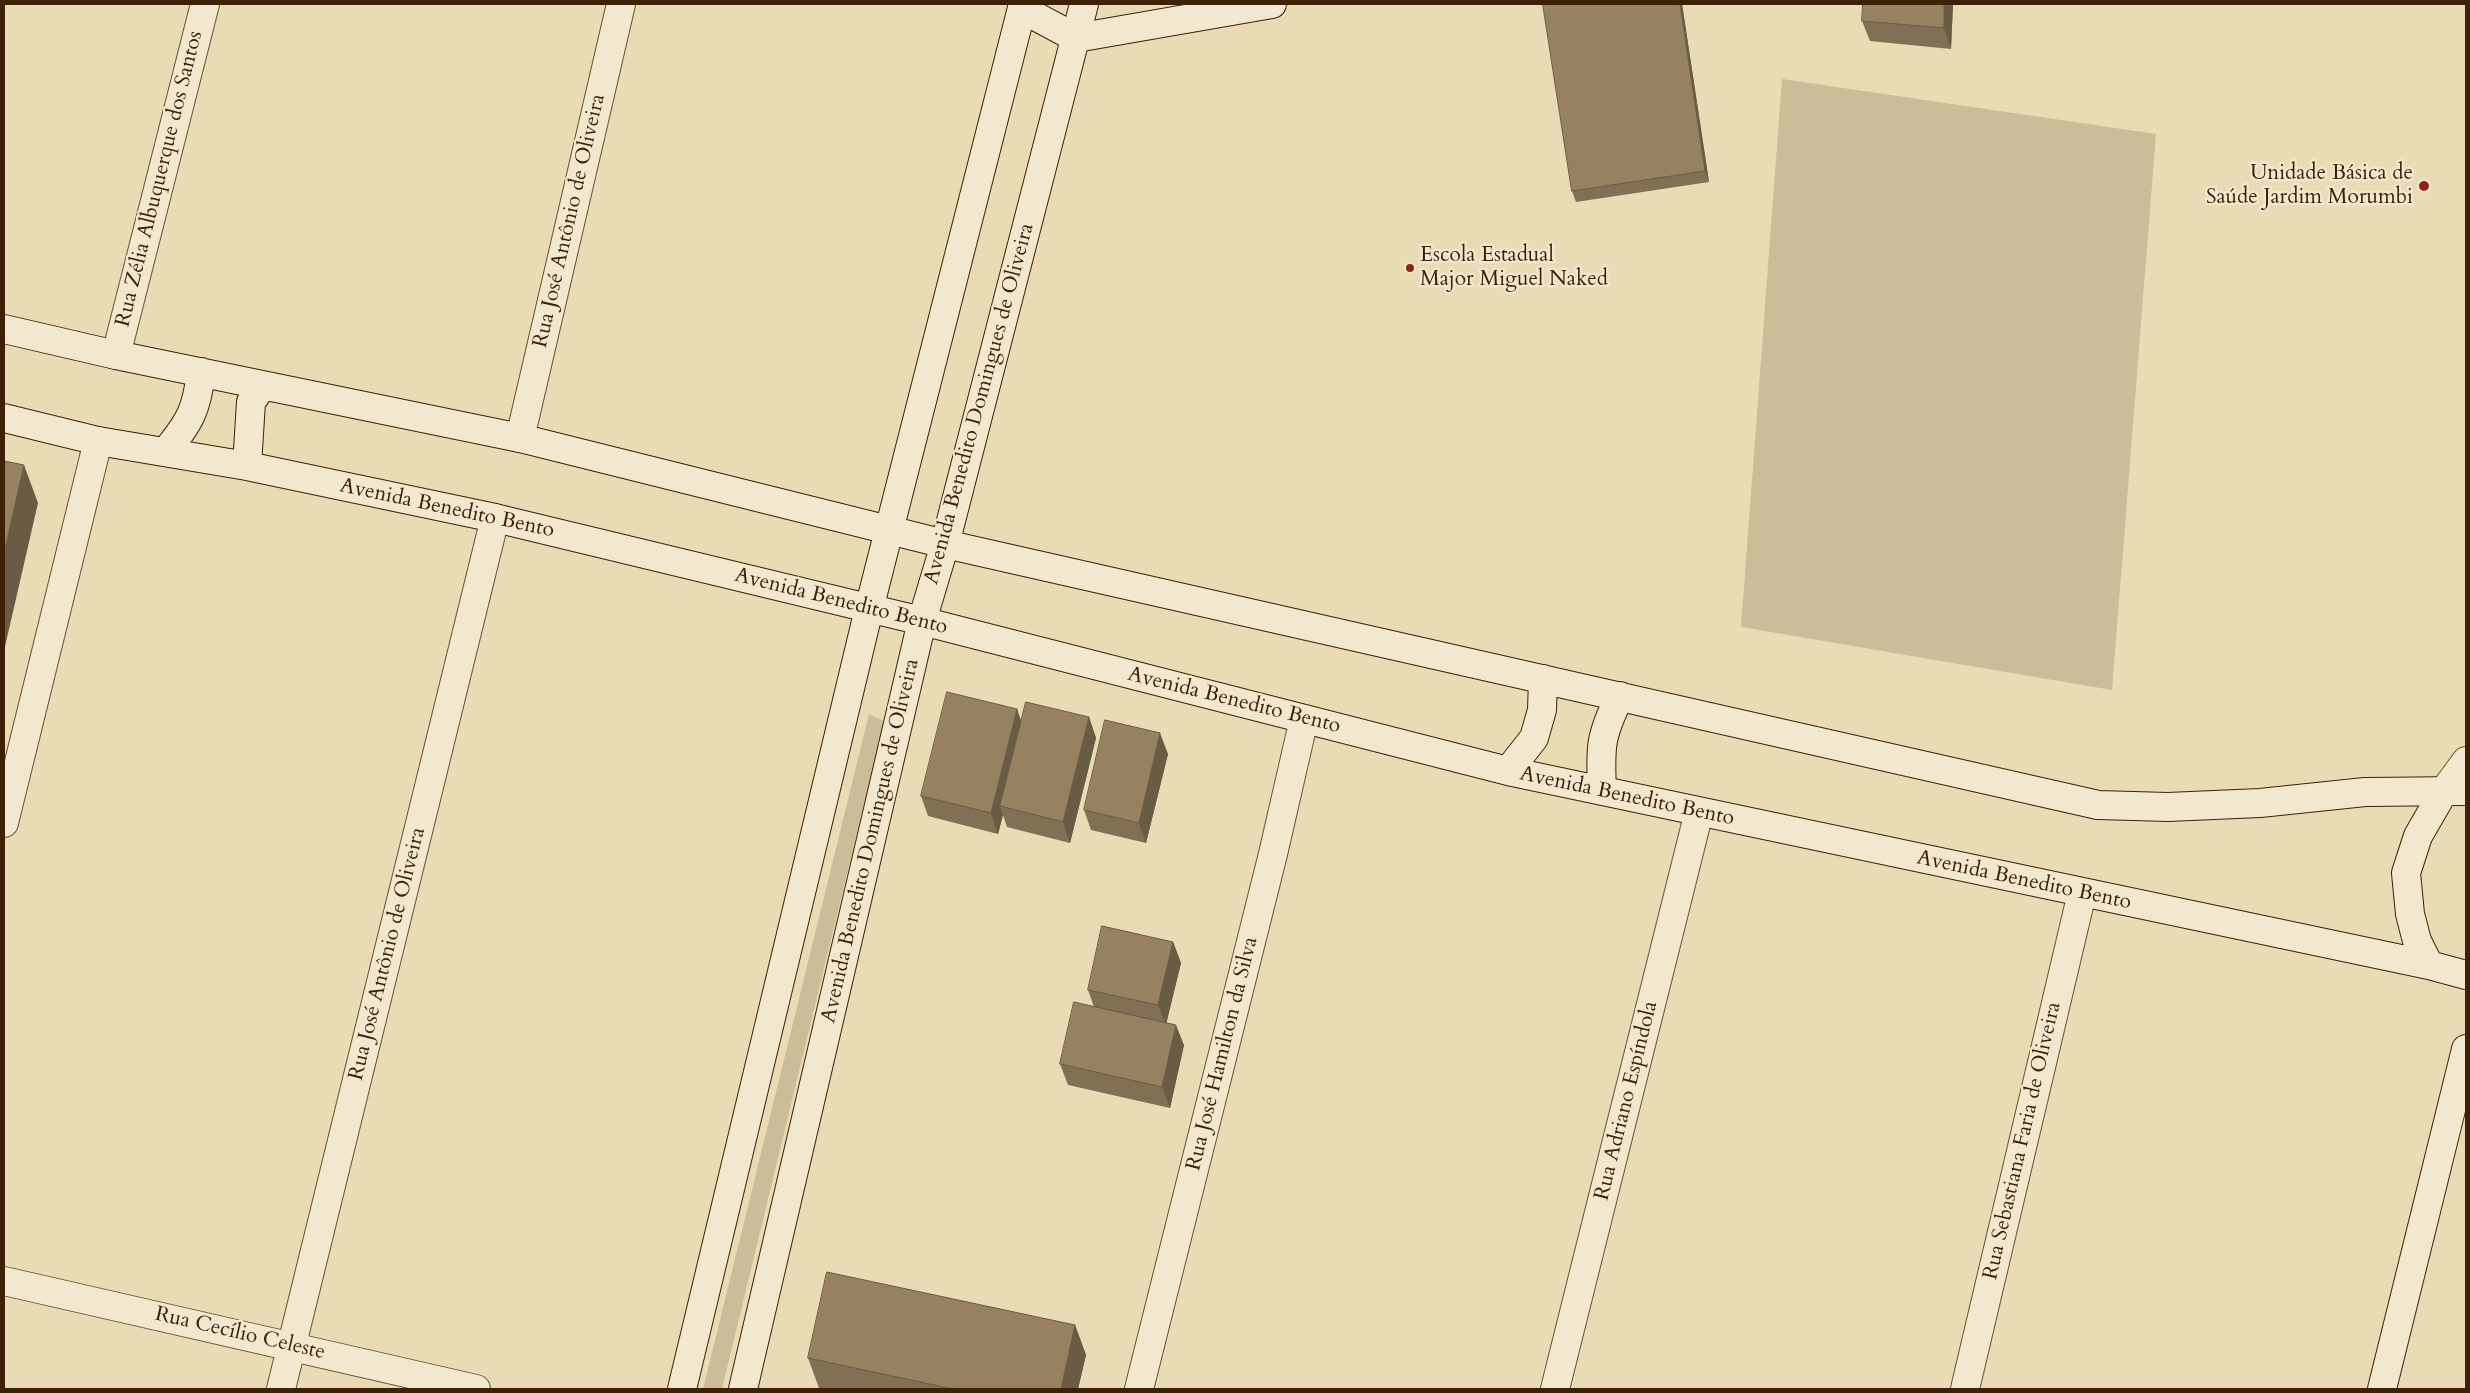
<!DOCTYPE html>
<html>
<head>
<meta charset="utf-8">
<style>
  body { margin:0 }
  #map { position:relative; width:2470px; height:1393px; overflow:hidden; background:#e9dcb5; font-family:Cardo,serif }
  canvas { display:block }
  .frame { position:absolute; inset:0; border:5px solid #3d2106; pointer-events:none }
</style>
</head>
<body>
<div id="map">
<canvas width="2470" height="1393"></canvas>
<div class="frame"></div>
</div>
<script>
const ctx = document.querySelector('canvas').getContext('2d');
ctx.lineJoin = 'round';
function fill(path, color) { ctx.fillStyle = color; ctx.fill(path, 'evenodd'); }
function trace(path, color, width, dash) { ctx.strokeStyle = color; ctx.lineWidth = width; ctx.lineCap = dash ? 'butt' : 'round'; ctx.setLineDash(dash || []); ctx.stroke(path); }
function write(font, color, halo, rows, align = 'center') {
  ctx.font = font + ' Cardo,serif'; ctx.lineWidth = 4.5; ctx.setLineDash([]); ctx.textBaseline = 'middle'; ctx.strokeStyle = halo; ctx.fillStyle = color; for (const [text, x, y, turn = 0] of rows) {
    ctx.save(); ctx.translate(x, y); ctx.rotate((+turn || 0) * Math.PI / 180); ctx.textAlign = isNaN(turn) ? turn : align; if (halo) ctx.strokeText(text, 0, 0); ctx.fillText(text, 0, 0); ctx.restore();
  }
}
fill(new Path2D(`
  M1782,79L2156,134L2112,690L1741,627Z
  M869,714L884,721L722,1389H703Z`), '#ccbc97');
const street = new Path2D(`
  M116,355L205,4
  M520,438L621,4
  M2444,791L2466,761
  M4,823L98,441
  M4,1281L476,1389
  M281,1389L495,518
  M1139,1389L1273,854L1304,719
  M1555,1389L1699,812
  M1965,1389L2082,893`);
const secondary = new Path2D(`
  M1022,9L1076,38L1272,4
  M4,329L116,355L520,438L945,544L2098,805L2168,807L2260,803L2365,792L2466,791
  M4,418L98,441L247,466L495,518L922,621L1508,771L2429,965L2466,975
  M166,451C190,422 197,409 201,372
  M247,466L251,402L263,385
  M1508,771L1534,738L1542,710L1543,679
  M1602,791C1600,747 1600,736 1620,696
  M2429,965L2417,941L2410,914L2406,873L2418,836L2444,791
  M682,1389L869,609L1023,4
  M743,1389L922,621L945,544L1084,4
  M2382,1389L2466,1049`);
trace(street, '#685032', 30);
trace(secondary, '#3d2106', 30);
trace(street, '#f1e8cf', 28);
trace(secondary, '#f1e8cf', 28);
fill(new Path2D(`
  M1543,4H1682L1709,182L1576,202L1572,191Z
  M1953,4L1951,49L1870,41L1862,21Z
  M1017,709L1021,721L1089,717L1096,738L1070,843L1007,827L1003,815L998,834L928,816L921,796Z
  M1168,754L1146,843L1091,830L1084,810Z
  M1173,942L1181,963L1166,1023L1184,1045L1170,1108L1068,1085L1060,1064L1094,1007L1088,990Z
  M1075,1325L1086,1355L1078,1389H827L819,1388L808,1358Z`), '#817053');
fill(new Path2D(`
  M1680,4H1682L1709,182L1705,171Z
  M1944,4H1953L1951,49L1944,28Z
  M24,465L38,503L4,651V553Z
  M1017,709L1024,730L1000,806L1003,815L998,834L991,813Z
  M1089,717L1096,738L1070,843L1063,822Z
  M1160,733L1168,754L1146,843L1139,823Z
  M1173,942L1181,963L1166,1025L1158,1005Z
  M1176,1025L1184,1045L1170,1108L1162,1087Z
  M1075,1325L1086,1355L1078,1389H1061Z`), '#695b44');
const building = new Path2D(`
  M1543,4H1680L1705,171L1572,191Z
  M1863,4H1944V28L1862,21Z
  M4,461L24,465L4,553Z
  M947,692L1017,709L991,813L921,796Z
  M1026,702L1089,717L1063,822L1000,806Z
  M1105,720L1160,733L1139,823L1084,810Z
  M1102,926L1173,942L1158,1005L1088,990Z
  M1074,1002L1176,1025L1162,1087L1060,1064Z
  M827,1272L1075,1325L1061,1389H953L808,1358Z`);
fill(building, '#968261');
trace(building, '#695b44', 1);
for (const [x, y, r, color] of [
  [2424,186,6,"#8f2418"],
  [1410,268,5,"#8f2418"]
]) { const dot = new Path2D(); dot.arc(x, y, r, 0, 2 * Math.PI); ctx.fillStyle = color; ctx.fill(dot); trace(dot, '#f1e8cf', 2); }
write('21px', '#3d2106', '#f1e8cf', [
  ["Unidade Básica de",2413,174],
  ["Saúde Jardim Morumbi",2413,198],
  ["Escola Estadual",1420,256,"left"],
  ["Major Miguel Naked",1420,280,"left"]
], 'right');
write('21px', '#3d2106', '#f1e8cf', [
  ["Rua Zélia Albuquerque dos Santos",160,179,-76],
  ["Rua José Antônio de Oliveira",570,221,-77],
  ["Avenida Benedito Domingues de Oliveira",980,404,-75],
  ["Avenida Benedito Bento",447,509,12],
  ["Avenida Benedito Bento",841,602,14],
  ["Avenida Benedito Bento",1234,701,14],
  ["Avenida Benedito Bento",1627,797,12],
  ["Avenida Benedito Domingues de Oliveira",871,841,-77],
  ["Avenida Benedito Bento",2024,881,12],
  ["Rua José Antônio de Oliveira",388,954,-76],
  ["Rua José Hamilton da Silva",1223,1054,-76],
  ["Rua Adriano Espíndola",1627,1101,-76],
  ["Rua Sebastiana Faria de Oliveira",2023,1141,-77],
  ["Rua Cecílio Celeste",240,1334,13]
]);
</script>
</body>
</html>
